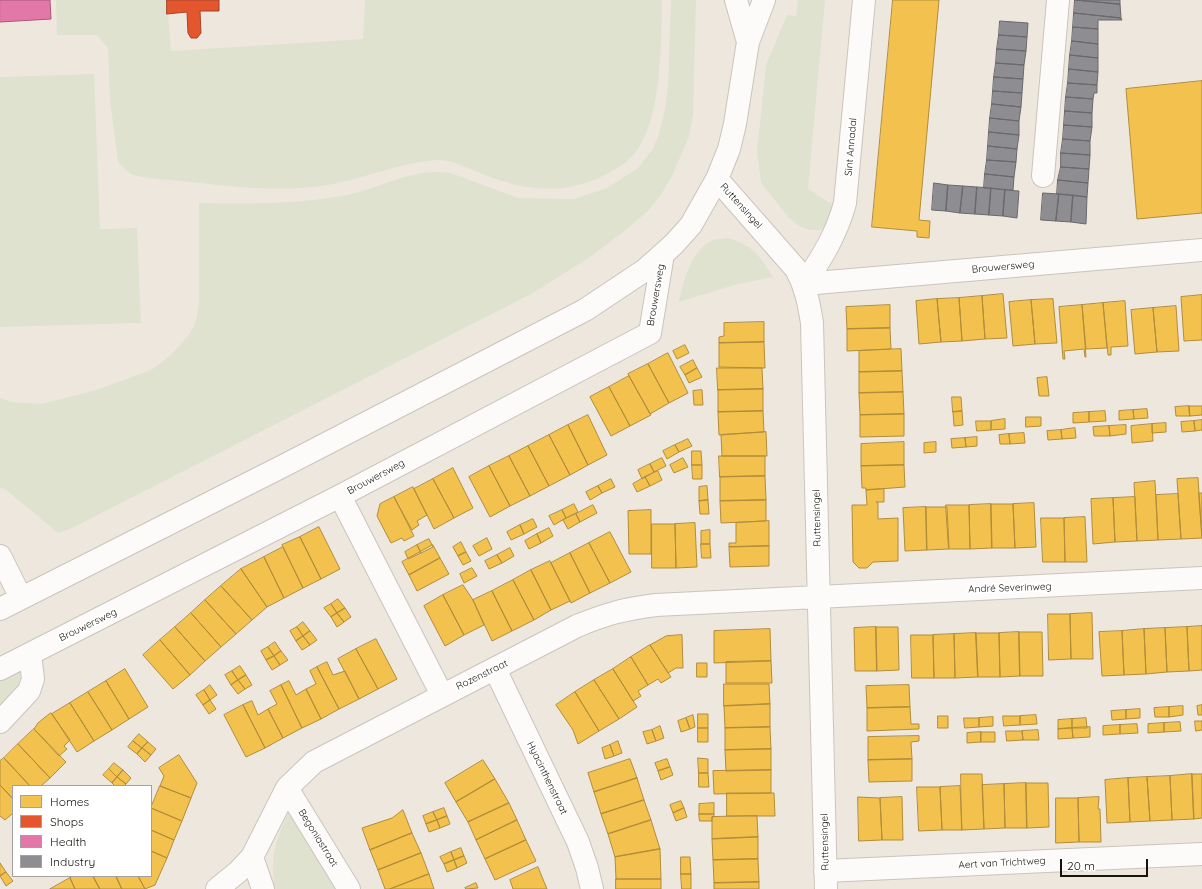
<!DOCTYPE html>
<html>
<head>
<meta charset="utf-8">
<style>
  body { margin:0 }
  #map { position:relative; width:1202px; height:889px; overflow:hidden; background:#eee7de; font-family:Quicksand,sans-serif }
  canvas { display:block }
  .legend { position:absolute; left:12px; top:785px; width:140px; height:92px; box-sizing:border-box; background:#fff; border:1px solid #a3a19e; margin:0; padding:5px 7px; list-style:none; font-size:12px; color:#18130d }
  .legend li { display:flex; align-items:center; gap:8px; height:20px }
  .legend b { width:20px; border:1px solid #a3a19e }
  .scale { position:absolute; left:1060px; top:859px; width:88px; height:18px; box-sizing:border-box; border:2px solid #18130d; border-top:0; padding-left:5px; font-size:12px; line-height:14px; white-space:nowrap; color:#18130d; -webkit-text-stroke:3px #fff; paint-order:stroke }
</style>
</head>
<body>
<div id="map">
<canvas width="1202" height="889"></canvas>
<ul class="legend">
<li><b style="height:11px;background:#f2c14e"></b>Homes</li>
<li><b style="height:11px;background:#e4572e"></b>Shops</li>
<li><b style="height:11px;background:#e377a8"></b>Health</li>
<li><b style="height:11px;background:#8d8d92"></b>Industry</li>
</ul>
<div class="scale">20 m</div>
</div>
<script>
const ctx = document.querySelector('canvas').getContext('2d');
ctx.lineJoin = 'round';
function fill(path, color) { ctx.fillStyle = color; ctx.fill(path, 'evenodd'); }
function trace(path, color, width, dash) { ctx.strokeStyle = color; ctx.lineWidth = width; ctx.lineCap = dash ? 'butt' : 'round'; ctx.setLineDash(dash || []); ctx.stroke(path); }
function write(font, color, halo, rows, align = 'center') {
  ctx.font = font + ' Quicksand,sans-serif'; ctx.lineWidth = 4; ctx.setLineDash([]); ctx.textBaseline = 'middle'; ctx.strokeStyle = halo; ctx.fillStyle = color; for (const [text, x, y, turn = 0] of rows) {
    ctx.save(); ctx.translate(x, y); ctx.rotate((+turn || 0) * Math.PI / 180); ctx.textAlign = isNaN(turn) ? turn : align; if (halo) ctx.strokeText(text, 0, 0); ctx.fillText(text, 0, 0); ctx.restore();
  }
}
fill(new Path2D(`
  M56,0H167L171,51L363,39L365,0H662C661,44 663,135 625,163C580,195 535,195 485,175C471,170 454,160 439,160C402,162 369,177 333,184C282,194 231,186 180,181C169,180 141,178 131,174C127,171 122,166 118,162L110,100L108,48L97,35H57Z
  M671,0H696L693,115L689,137L672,176L662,193L649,210L628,228L593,255L533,293L70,529L58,533L5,489L0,488V398L11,402L42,404L96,390L151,370L170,356L188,336L194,326L197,316L199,303V203C248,204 293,204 342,196C380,189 411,167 451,173L518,198L574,199L607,188L638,168L652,150L659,134L665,109L668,85Z
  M798,0H825L808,189L835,206L830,221L821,230H810L799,226L789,218L761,183L757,152L766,65L787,15L796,16Z
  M94,74L100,229L137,228L141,323L0,327V77Z
  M728,238C754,246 759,255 773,277L734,285L679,302C683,282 691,249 713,240C717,239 723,239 728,238Z
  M20,672L21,684L0,708V681Z
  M290,810L338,889H275C269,858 276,838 290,810Z`), '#e0e2d0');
const homes = new Path2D(`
  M893,0H939L919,220L930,221L929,238L917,237V231L872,227Z
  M1202,81V213L1137,219L1126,89Z
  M1003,294L1007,338L985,339L982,296Z
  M1202,295V340L1184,341L1181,297Z
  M982,296L985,339L962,341L959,298Z
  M959,298L962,341L941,342L937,299Z
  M937,299L941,342L919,344L916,301Z
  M1053,299L1057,343L1035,344L1031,300Z
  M1031,300L1035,344L1013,346L1009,302Z
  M1125,301L1128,346L1111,347V355H1108L1103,303Z
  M1103,303L1107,348L1086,349L1082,305Z
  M890,305V328L847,329L846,307Z
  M1082,305L1086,357H1085L1084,349L1064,351L1065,359H1063L1059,307Z
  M1176,306L1179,351L1157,352L1153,308Z
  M1153,308L1157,352L1135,354L1131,310Z
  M764,322V342L719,343V337L724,336V323Z
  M890,328L891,349L847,351V329Z
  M764,342L765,368L719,367V343Z
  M685,345L689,353L677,359L673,351Z
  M901,349L902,371L859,372V351Z
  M668,353L688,393L669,403L648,364Z
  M693,360L697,368L685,375L680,367Z
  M648,364L669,403L650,414L628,374Z
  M697,368L702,377L689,383L685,375Z
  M717,368H762L763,389L718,390Z
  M902,371L903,392L859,393V372Z
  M629,376L651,415L630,426L609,387Z
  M1047,377L1049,396H1039L1037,378Z
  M609,387L630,426L611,436L590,397Z
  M763,389V411L718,412V390Z
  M702,390L703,405H694L693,391Z
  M903,392L904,414L860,415L859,393Z
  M952,397H961L962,411L953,412Z
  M1189,406L1190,416H1176L1175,407Z
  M1189,406H1202V415L1190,416Z
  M1147,409L1148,418L1134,419L1133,410Z
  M1133,410L1134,419L1119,420V411Z
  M763,411L764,432L719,435L718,412Z
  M962,411L963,425L954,426L953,412Z
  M1105,411L1106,421L1089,422V412Z
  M1089,412V422L1073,423V413Z
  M904,414V436L860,437V415Z
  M588,415L607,455L588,465L568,425Z
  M1026,417H1041V426L1026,427Z
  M1005,419V429L991,430V421Z
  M1202,420V430L1195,431L1194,421Z
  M976,421H991V430L977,431Z
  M1194,421L1195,431L1182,432L1181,422Z
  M1166,423V432L1152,433V424Z
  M1152,424L1153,441L1132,443L1131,426Z
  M568,425L588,465L570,475L549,435Z
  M1126,425V434L1110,436L1109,426Z
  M1109,426L1110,436H1094L1093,427Z
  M1075,428L1076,438L1062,439L1061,430Z
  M1061,430L1062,439L1048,440L1047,431Z
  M766,432L767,456H722L721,435Z
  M1024,433L1025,443L1010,444L1009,434Z
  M1009,434L1010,444H1000L999,435Z
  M549,435L570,475L549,486L528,446Z
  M977,437V446L966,447L965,438Z
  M965,438L966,447L952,448L951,439Z
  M688,439L692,446L679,452L675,445Z
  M904,442V465L861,466V444Z
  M936,442V452L924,453V443Z
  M675,445L679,452L667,459L663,451Z
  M528,446L549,486L530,496L509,456Z
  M692,451H701L702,465H692Z
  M509,456L530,496L510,506L489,466Z
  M719,456H765V476L720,477Z
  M662,458L666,466L654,472L650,464Z
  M683,458L688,467L674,473L670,465Z
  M650,464L654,472L642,479L638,470Z
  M692,465H702V479H693Z
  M904,465L905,487L866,490V488H862L861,466Z
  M489,466L510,506L490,517L469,477Z
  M453,468L473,508L454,518L433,479Z
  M658,471L662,480L650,486L645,477Z
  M765,476L766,500L720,501V477Z
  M645,477L650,486L637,492L633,484Z
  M1198,478L1202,538L1181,539L1177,479Z
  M433,479L454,518L434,529L414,489Z
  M611,479L615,487L602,493L598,486Z
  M1155,481L1158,540L1137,541L1134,483Z
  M598,486L602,493L590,500L586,492Z
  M707,486L708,500L699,501V487Z
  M413,487L427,515L417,521L419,525L412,530L394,497Z
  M884,489V502H876L878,503V519L898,518V561L873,562L867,568H859L853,562L852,505H867L866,490Z
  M1199,493H1202V538Z
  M1178,494L1181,539L1158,540L1156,495Z
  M394,497L414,536L404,541L402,538L391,543L377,516L380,504Z
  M1135,497L1137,541L1115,542L1113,498Z
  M1113,498L1115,542L1093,544L1091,499Z
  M708,500L709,514H700L699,501Z
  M766,500V521L721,523L720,501Z
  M1034,503L1036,547L1015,548L1013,504Z
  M574,504L578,512L566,518L562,510Z
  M991,504L992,548L970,549L969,505Z
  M991,504H1013L1015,548H992Z
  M593,505L597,513L580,522L576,514Z
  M946,505H969L970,549H949Z
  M926,507H947L949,549L927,550Z
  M926,507L927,550L905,551L903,508Z
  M562,510L566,518L554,525L549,516Z
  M651,510V554H629L628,511Z
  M576,514L580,522L568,529L563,520Z
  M1085,517L1087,562H1065L1064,518Z
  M1041,518H1064L1065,562H1043Z
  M533,519L537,527L524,534L520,525Z
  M769,521V546L729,547V543H736V523Z
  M695,523L697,567L676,568L675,524Z
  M652,524H675L676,568H652Z
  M520,525L524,534L511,540L507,532Z
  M319,527L340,569L321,579L300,537Z
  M549,528L553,536L541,543L537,534Z
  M710,530V544H701V531Z
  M610,532L631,572L610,583L589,543Z
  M537,534L541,543L529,549L525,541Z
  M300,537L321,579L303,588L282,545Z
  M487,538L492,549L479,556L473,546Z
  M429,539L433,547L421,553L417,545Z
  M461,542L466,552L458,556L453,547Z
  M589,543L610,583L590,593L570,553Z
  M701,544H710L711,558H702Z
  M417,545L421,553L408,559L405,552Z
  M433,545L440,558L409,575L402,562Z
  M769,546V566L730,567L729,547Z
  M283,547L303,588L284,598L264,557Z
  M510,548L514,556L502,563L497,555Z
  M466,552L471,561L463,565L458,556Z
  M570,553L590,593L571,603L551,563Z
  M497,555L502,563L489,569L485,561Z
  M264,557L284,598L267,607L241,569Z
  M440,558L449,574L417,591L409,575Z
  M550,561L570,601L551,610L531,570Z
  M472,568L477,576L464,583L460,574Z
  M241,569L267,607L252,620L221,586Z
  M531,570L551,610L534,620L513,580Z
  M513,580L534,620L512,631L492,591Z
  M463,585L473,600L484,625L464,635L443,595Z
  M221,586L252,620L236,634L205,600Z
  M492,591L512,631L492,641L473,600Z
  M443,595L464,635L445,646L424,606Z
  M338,599L345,608L337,613L331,604Z
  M205,600L236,634L221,647L191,613Z
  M331,604L337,613L331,617L324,608Z
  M345,608L351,617L344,622L337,613Z
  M191,613L221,647L205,661L175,627Z
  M337,613L344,622L337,627L331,617Z
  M1092,613L1093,659H1071L1070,614Z
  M1048,614H1070L1071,659L1049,660Z
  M303,622L310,631L303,636L297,627Z
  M1202,626V670L1189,671L1187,627Z
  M175,627L205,661L190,675L160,640Z
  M297,627L303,636L296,641L290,631Z
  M876,627H898L899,670L877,671Z
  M876,627L877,671H855L854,628Z
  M1187,627L1189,671L1167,672L1165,628Z
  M1165,628L1167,672L1146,674L1144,629Z
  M770,629L771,661L714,663V631Z
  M1144,629L1146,674L1124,675L1122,631Z
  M310,631L317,640L310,645L303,636Z
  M1122,631L1124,675L1102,676L1099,632Z
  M1019,632L1020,676L1000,677L999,633Z
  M1019,632H1042L1043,676H1020Z
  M976,633H999L1000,677H978Z
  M976,633L978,677L955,678L954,634Z
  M954,634L955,678H934L933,635Z
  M682,635L683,668H676L668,673L650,645L666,636Z
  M911,635H933L934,678H912Z
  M303,636L310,645L302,650L296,641Z
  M376,639L397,679L378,689L356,649Z
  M160,640L190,675L173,689L143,655Z
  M275,642L281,651L274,656L268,647Z
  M650,645L671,677L661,683L658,679L648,685L631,657Z
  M268,647L274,656L266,660L261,651Z
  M356,649L378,689L359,699L338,659Z
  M281,651L288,660L280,665L274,656Z
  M274,656L280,665L272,670L266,660Z
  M631,657L648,685L638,691L641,696L633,701L613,669Z
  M771,661L772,683H726V662Z
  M327,662L333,675L345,671L359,699L339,709L317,667Z
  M697,663H707V677H697Z
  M240,666L246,675L238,680L232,671Z
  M317,667L339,709L321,719L306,689L316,684L310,671Z
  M125,669L148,707L129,719L106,681Z
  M613,669L637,707L619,719L594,680Z
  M232,671L238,680L231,685L225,675Z
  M246,675L252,685L245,689L238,680Z
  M238,680L245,689L238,694L231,685Z
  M594,680L619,719L599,731L575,692Z
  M106,681L129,719L112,730L88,692Z
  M289,681L296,695L306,689L321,719L302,728L281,685Z
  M724,684H769L770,704L724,706Z
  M210,685L217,695L210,700L204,690Z
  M281,685L302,728L283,738L268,709L277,704L270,691Z
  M909,685L910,707L867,708L866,686Z
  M204,690L210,700L203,705L196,695Z
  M88,692L112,730L94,741L70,703Z
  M575,692L599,731L578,744L573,730L556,705Z
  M210,700L216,709L209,714L203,705Z
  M252,701L258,715L268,709L283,738L265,748L243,705Z
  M70,703L94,741L77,752L52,714Z
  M770,704V727L725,728L724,706Z
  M243,705L265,748L246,757L224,715Z
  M1202,705V715H1198L1197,706Z
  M1183,706V715L1169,717V707Z
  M910,707L911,724H919V729L867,731V708Z
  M1169,707V717H1155L1154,708Z
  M1140,709V718L1126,719V710Z
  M1126,710V719L1112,720L1111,711Z
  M51,713L70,740L64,746L67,749L59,756L34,729L38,723Z
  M698,714H708V728H698Z
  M693,715L695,727L690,729L686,718Z
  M1036,715L1037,724L1020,725V716Z
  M938,716H948V728H938Z
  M1003,716H1020V725L1004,726Z
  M993,717V726L979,727V718Z
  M686,718L690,729L681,732L678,721Z
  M964,718H979V727L965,728Z
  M1086,718L1087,728H1072V719Z
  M1072,719V728L1058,729V720Z
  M1195,721H1202V730L1196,731Z
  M1180,722L1181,731L1164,732V723Z
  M1164,723V732L1148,733V724Z
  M1137,724L1138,733L1120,734V725Z
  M1120,725V734L1103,735V726Z
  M660,726L664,738L656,741L652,730Z
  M770,727L771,749L725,750V728Z
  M1090,727V737L1073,738L1072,728Z
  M698,728H708V742H698Z
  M1072,728L1073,738L1058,739V729Z
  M34,729L66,762L50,778L18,744Z
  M652,730L656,741L647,744L643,732Z
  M1038,730L1039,740H1023L1022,731Z
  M1006,731H1022L1023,740L1007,741Z
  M981,732H995V742H981Z
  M981,732V742L967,743V733Z
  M139,734L148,742L142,748L133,741Z
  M919,736V741L911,742L912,759L868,760V737Z
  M133,741L142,748L137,754L128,747Z
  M618,741L622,753L614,756L610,745Z
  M148,742L156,749L151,755L142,748Z
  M18,744L50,778L41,786H30L4,758Z
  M610,745L614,756L605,759L602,748Z
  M142,748L151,755L145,762L137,754Z
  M771,749V770L726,771L725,750Z
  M179,755L197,783L191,798L160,786L164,776L159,768Z
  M4,758L30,786H13V799L0,785V761Z
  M698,758L708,759V773H699Z
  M630,759L637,778L594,792L588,773Z
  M667,759L670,767L658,771L655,763Z
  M912,759V781L869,782L868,760Z
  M483,760L495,779L456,802L445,783Z
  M114,763L123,770L117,777L109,769Z
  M670,767L673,775L661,780L658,771Z
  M109,769L117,777L112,783L103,775Z
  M123,770L131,778L126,784L117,777Z
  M771,770V793L714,794L713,771Z
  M699,773H708L709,787H699Z
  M961,774H982L984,829L962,830Z
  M1192,774L1194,819L1172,820L1170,776Z
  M1192,774H1202V818L1194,819Z
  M1170,776L1172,820L1150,821L1147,777Z
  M117,777L126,784L124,786H115L112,783Z
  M1147,777L1150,821L1130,822L1128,778Z
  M637,778L644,800L601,814L594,792Z
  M1128,778L1130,822L1107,823L1105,780Z
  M495,779L509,803L468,822L456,802Z
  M1026,783L1027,828H1005L1004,784Z
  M1026,783H1048L1049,827L1027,828Z
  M1004,784L1005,828L984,829L982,785Z
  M0,785L13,799V813L5,820L0,816Z
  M160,786L191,798L182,821L151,808Z
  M960,786L962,830H942L940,787Z
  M917,787H940L942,830L919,831Z
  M727,793H774L775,816H727Z
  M858,797L880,798L882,840L859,841Z
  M902,797L903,840H882L880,798Z
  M1099,797L1098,809H1100L1101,842H1079L1078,798Z
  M1056,798H1078L1079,842L1056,843Z
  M644,800L651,820L608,834L601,814Z
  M681,801L684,808L673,813L670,805Z
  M509,803L517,820L476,840L468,822Z
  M714,803V814H699V804Z
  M151,808L182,821L174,840L151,830Z
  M444,808L447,816L437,820L433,812Z
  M684,808L687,817L676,821L673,813Z
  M403,810L412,833L370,850L362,828L392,818Z
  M433,812L437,820L426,824L423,816Z
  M699,814H714V817H712V821H700Z
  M447,816L450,824L440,828L437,820Z
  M757,816L758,837L712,839V817Z
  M437,820L440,828L429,832L426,824Z
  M517,820L526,840L485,859L476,840Z
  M651,820L660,849L615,857L608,834Z
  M151,830L174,840L167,858L151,851Z
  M412,833L421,853L378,870L370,850Z
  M758,837V859L713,860L712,839Z
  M526,840L536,861L495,880L485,859Z
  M461,848L464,856L454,860L451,852Z
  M660,849L661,879H616L615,857Z
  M151,851L167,858L155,885L145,889L138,876H151Z
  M451,852L454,860L444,864L440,857Z
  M421,853L429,874L390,889H385L378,870Z
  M464,856L467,863L457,868L454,860Z
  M681,857H690L691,874H681Z
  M758,859L759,882L714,883L713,860Z
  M454,860L457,868L447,872L444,864Z
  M0,863L6,872L0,876Z
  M538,867L547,889H513L510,880Z
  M6,872L13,881L6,886L0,876Z
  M429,874L434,889H390Z
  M681,874H691V889H682Z
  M74,876H93L100,889H75L70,878Z
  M93,876H116L122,889H100Z
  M116,876H138L145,889H122Z
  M70,878L75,889H50Z
  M616,879H661V889H616Z
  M759,882V889H714V883Z
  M476,883L478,888L466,889L465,888Z`);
fill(homes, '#f2c14e');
trace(homes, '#b18d3a', 1);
const shops = new Path2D(`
  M167,0H219V11H200L201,33L197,38H191L188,33L187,12L167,14Z`);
fill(shops, '#e4572e');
trace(shops, '#a74324', 1);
const health = new Path2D(`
  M0,0H50L51,19L0,22Z`);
fill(health, '#e377a8');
trace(health, '#a6597a', 1);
const industry = new Path2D(`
  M1075,0L1120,4L1121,18L1074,13Z
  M1076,0H1120V4Z
  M1074,13L1121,18L1122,20H1098V29L1073,27Z
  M1000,21L1028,23L1027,37L999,35Z
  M1073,27L1098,29V44L1072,41Z
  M999,35L1027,37L1026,51L997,49Z
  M1072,41L1098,44V58L1070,55Z
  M997,49L1026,51L1024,65L996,63Z
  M1070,55L1098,58V72L1069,69Z
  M996,63L1024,65L1023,79L994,77Z
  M1069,69L1098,72L1097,85L1068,83Z
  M994,77L1023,79L1022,93L993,91Z
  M1068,83L1097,85V93H1094L1093,99L1066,97Z
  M993,91L1022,93L1021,107L992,104Z
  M1066,97L1093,99L1092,113L1065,111Z
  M992,104L1021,107L1019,121L990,118Z
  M1065,111L1092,113V127L1064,125Z
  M990,118L1019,121V135L989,132Z
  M1064,125L1092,127L1090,141L1063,139Z
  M989,132L1019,135L1017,149L988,146Z
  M1063,139L1090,141V155L1061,153Z
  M988,146L1017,149L1016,162L987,160Z
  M1061,153L1090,155L1089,169L1061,167Z
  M987,160L1016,162L1014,177L985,174Z
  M1061,167L1089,169L1088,183L1058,180Z
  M985,174L1014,177L1013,190L984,188Z
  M1058,180L1088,183L1087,197L1057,194Z
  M934,183L948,185L946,211L932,210Z
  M948,185L963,186L960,213L946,211Z
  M963,186L977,187L975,214L960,213Z
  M977,187L991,188L989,215L975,214Z
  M991,188L1005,190L1003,216L989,215Z
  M1005,190L1019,191L1017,218L1003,216Z
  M1043,193L1059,194L1056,221L1041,220Z
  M1059,194L1073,195L1071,222L1056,221Z
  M1073,195L1087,197L1086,224L1071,222Z`);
fill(industry, '#8d8d92');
trace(industry, '#6a686a', 1);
const minor = new Path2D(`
  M736,0L748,42
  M1043,176L1058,0
  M717,179L796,269C806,287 809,304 812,323L826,889
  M804,284L1202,250
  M804,284C822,258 837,233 845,203L864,0
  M340,496L442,695
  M0,556L21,598
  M0,609L287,464L585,310L645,270L674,244L691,225L717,179L729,149L735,124L748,42L764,0
  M0,669L340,496L650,333L663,254
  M495,669L578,842L587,868L592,889
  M0,722L29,691L33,679L30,654
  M287,788L349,889
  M252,857L263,889
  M825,871L1202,854
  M217,889L239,871L252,857L287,788L314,762L577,626C606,614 624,609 656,605L1202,578`);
trace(minor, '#cac4bd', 24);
trace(minor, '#fcfbfa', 22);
write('10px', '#18130d', '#fff', [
  ["Sint Annadal",851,147,-85],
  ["Ruttensingel",741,206,48],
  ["Brouwersweg",1003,267,-5],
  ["Brouwersweg",656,295,-80],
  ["Brouwersweg",376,477,-28],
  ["Ruttensingel",817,518,-91],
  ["André Severinweg",1010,588,-2],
  ["Brouwersweg",88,625,-26],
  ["Rozenstraat",482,675,-26],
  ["Hyacinthenstraat",547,778,64],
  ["Begoniastraat",318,838,58],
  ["Ruttensingel",825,842,-91],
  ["Aert van Trichtweg",1002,863,-3]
]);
</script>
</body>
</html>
